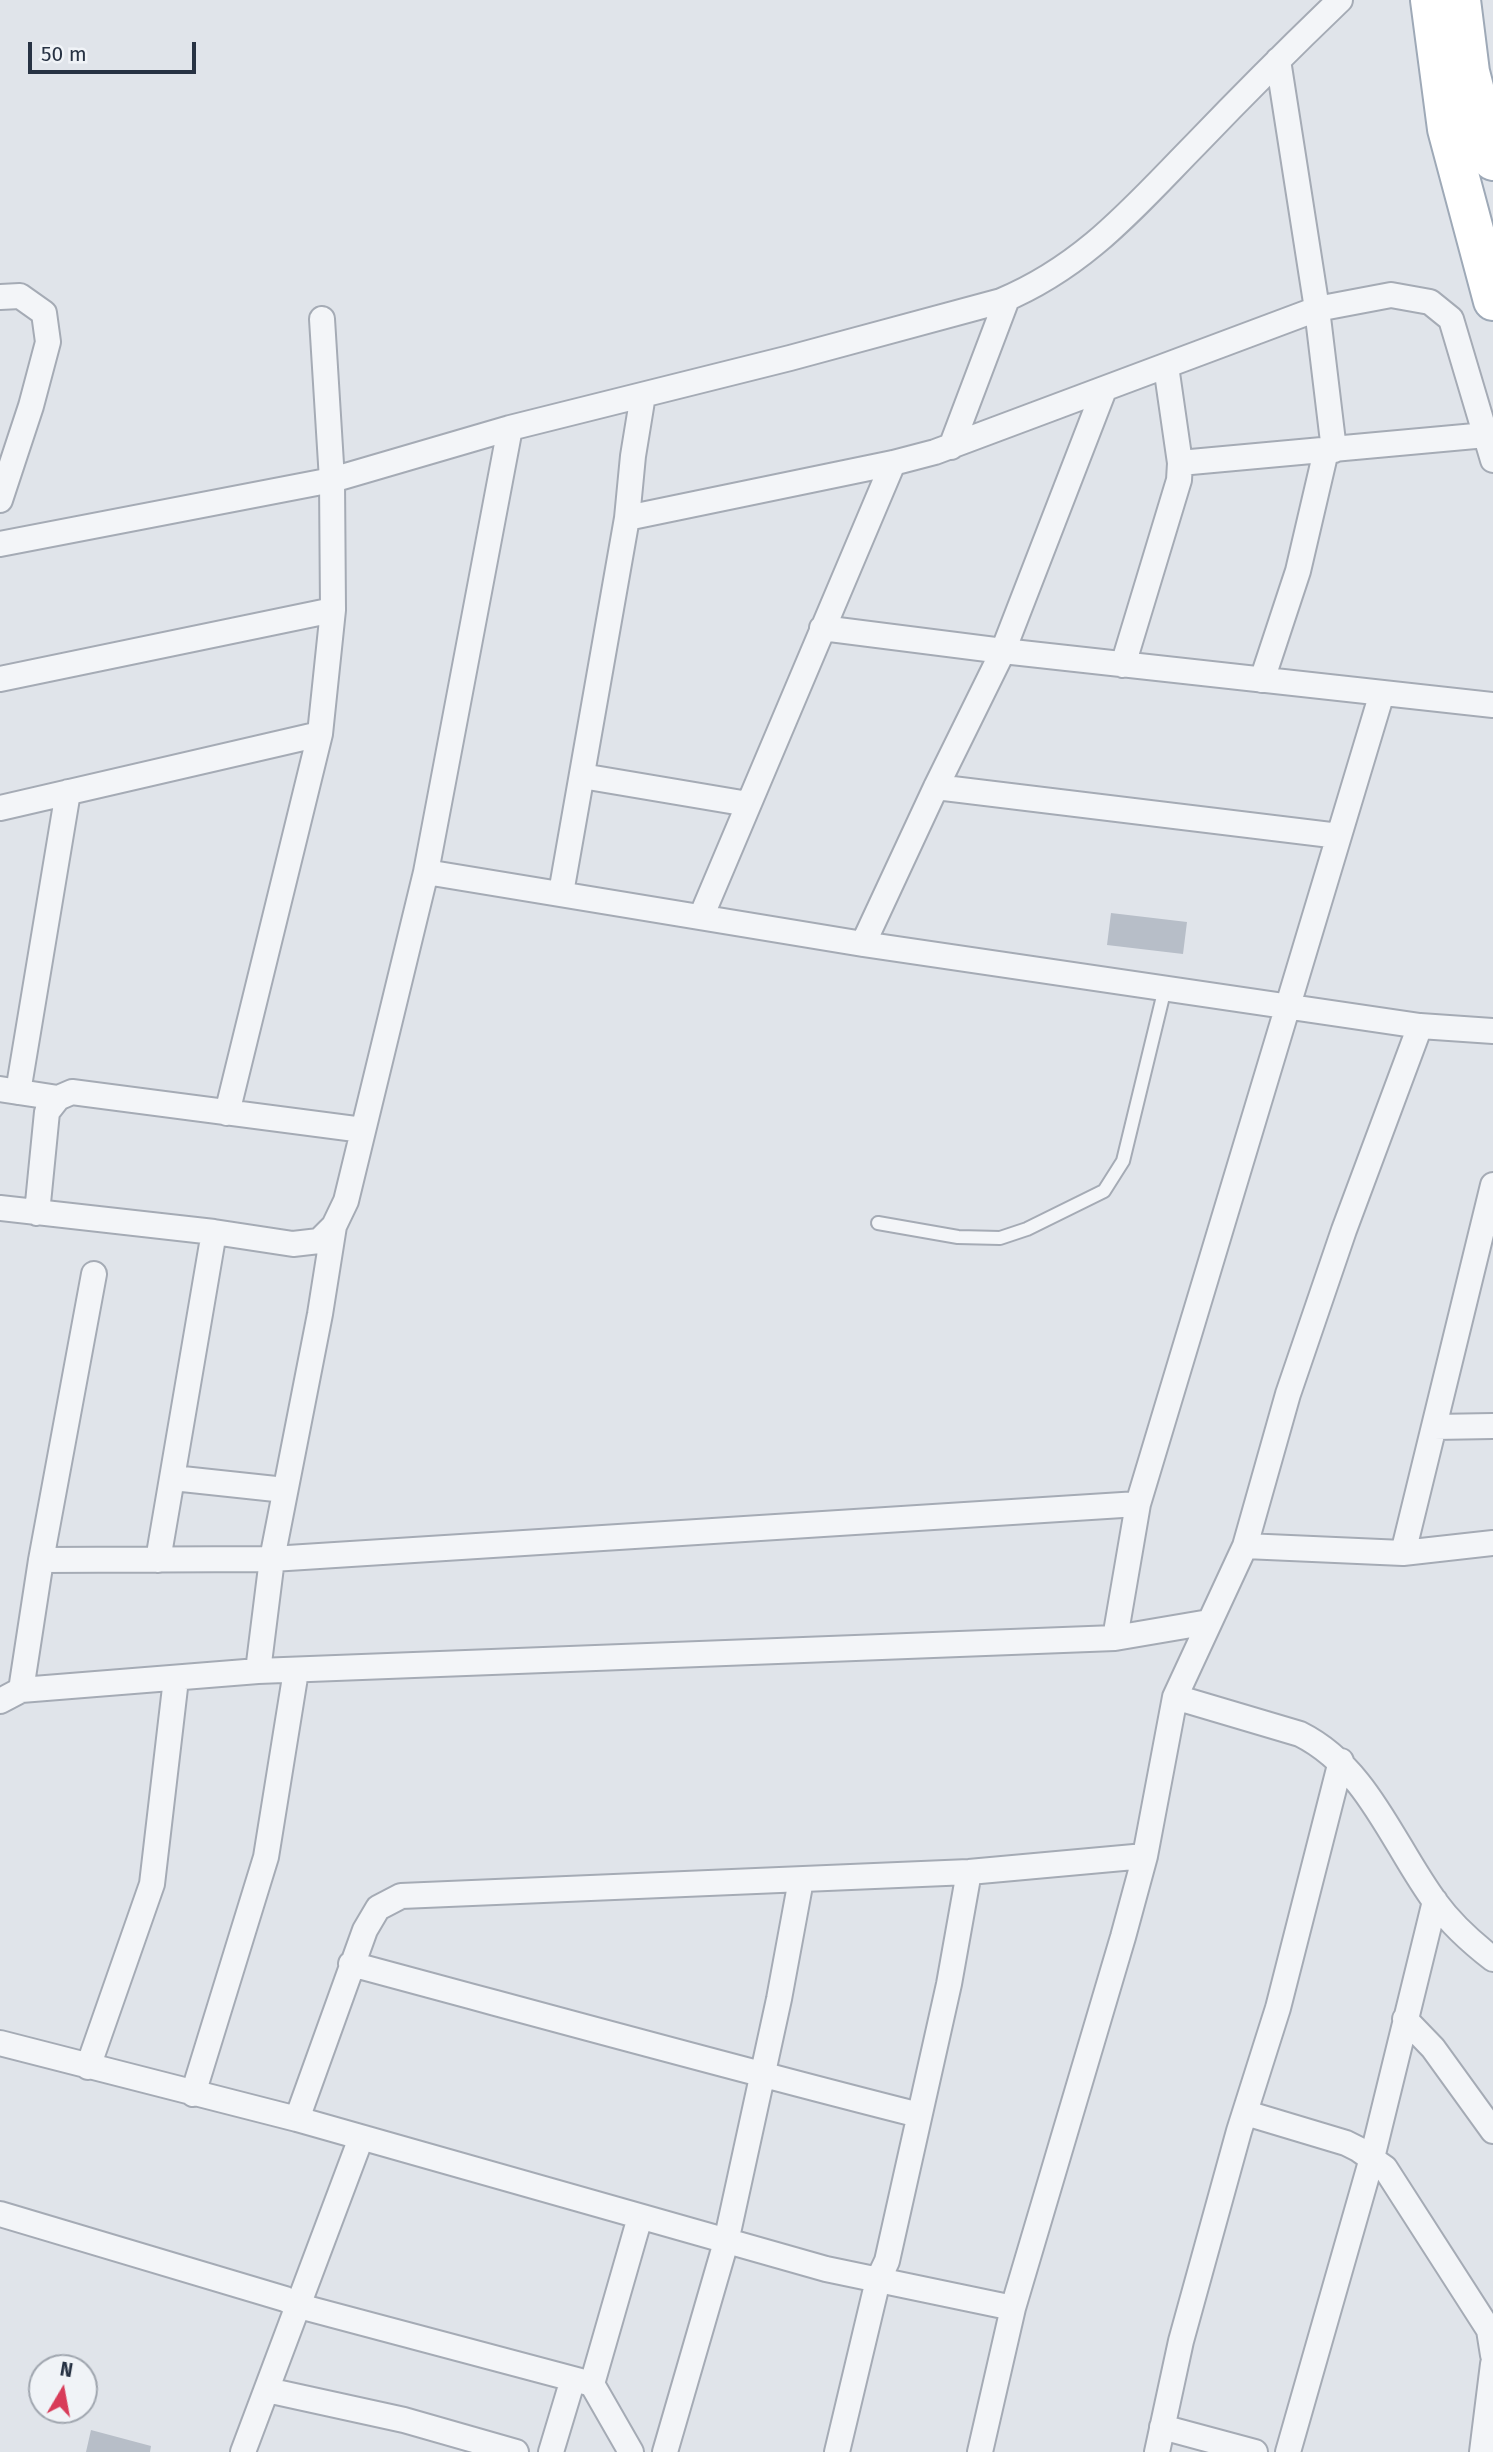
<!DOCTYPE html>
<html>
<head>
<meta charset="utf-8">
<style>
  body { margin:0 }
  #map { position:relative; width:1493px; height:2452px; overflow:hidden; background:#e0e4ea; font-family:"Fira Sans",sans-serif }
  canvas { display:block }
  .north { position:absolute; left:28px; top:2354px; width:70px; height:70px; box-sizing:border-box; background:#f0f3f7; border:2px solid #a0a6af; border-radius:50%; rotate:10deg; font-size:19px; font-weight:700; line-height:28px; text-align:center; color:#273243 }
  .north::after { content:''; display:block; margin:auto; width:24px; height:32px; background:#d83c59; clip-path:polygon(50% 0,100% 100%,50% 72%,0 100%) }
  .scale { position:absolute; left:28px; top:42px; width:168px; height:32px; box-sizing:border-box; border:4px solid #273243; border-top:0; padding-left:9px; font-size:21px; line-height:24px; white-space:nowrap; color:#273243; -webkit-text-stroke:5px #f0f3f7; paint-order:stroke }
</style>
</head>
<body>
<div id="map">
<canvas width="1493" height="2452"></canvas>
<div class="north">N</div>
<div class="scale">50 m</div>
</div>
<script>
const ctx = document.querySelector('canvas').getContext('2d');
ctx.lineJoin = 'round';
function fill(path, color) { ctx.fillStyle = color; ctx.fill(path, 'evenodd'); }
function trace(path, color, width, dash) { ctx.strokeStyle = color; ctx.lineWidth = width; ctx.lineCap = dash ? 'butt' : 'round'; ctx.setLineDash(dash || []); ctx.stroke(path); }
fill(new Path2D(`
  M1111,913L1187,922L1183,954L1107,945Z
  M91,2430L151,2446L150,2452H86Z`), '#b7bec8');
const lane = new Path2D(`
  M878,1223L958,1237L1000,1238L1027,1229L1104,1191L1123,1161L1165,988`);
const street = new Path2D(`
  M1278,60L1317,309L1334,450
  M0,297L20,296L44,313L48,342L31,406L0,500
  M510,428L790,358L1001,301C1085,266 1134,207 1196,144C1243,95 1291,47 1340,0
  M951,447L1007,299
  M1180,463L1486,435
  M627,518L893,463L935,452L1317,309L1391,295L1430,302L1451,319L1493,460
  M0,544L332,480L510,428L426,872L863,944L1420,1026L1493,1031
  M822,628L1003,651L1493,705
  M1123,665L1179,480L1180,463L1166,366
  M0,679L333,610
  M1262,680L1298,571L1326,451
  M582,776L748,804
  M936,787L1339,836
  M0,808L320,734
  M561,893L627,518L633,456L643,395
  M701,917L893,463
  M863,944L936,787L1003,651L1104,390
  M0,1089L58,1098
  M18,1092L68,792
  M227,1113L320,734L333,610L332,480L322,319
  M0,1208L214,1232L293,1244L319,1241L334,1226L346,1201L426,872
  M37,1213L47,1112L58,1098L72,1092L363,1130
  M1434,1427L1493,1426
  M173,1478L285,1490
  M1245,1546L1403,1553L1493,1543
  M1403,1553L1493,1185
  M41,1560L272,1559L320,1314L334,1226
  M158,1560L214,1232
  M1115,1638L1138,1504L1382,693
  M258,1671L272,1559L1138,1504
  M21,1690L41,1560L94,1274
  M1175,1697L1300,1734C1368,1768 1393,1845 1436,1903C1452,1925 1471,1942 1493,1959
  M0,1701L21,1690L258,1671L1115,1638L1209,1622
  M351,1964C541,2015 729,2067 919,2115
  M1405,2019L1433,2048L1493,2131
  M0,2043L297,2119L826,2269L1013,2308
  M88,2067L152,1884L176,1679
  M193,2094L266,1857L296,1671
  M1246,2113L1346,2143L1358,2149L1385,2168L1489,2330L1493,2355
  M297,2119L365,1930L378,1908L401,1896L969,1872L1145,1856
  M0,2214L285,2299L299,2306L592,2384
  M267,2390L404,2420L516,2452
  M1162,2427L1255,2452
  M243,2452L361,2138
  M551,2452L573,2379
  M631,2452L592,2384L640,2217
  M665,2452L726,2242L779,1999L801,1880
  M837,2452L878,2280L887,2261L949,1984L969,1872
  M980,2452L1013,2308L1123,1937L1145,1856L1175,1697L1245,1546L1288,1394L1344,1230L1420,1026
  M1157,2452L1181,2341L1239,2131L1278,2008L1341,1761
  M1288,2452L1372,2158L1435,1901
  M1482,2452L1493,2364`);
const primary = new Path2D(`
  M1430,0L1447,129L1493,301
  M1461,0L1470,72L1493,161`);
trace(lane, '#a5abb5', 16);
trace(street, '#a5abb5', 28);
trace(primary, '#9ea9b7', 42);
trace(lane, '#f3f5f8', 12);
trace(street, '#f3f5f8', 24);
trace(primary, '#fff', 38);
</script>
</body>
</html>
